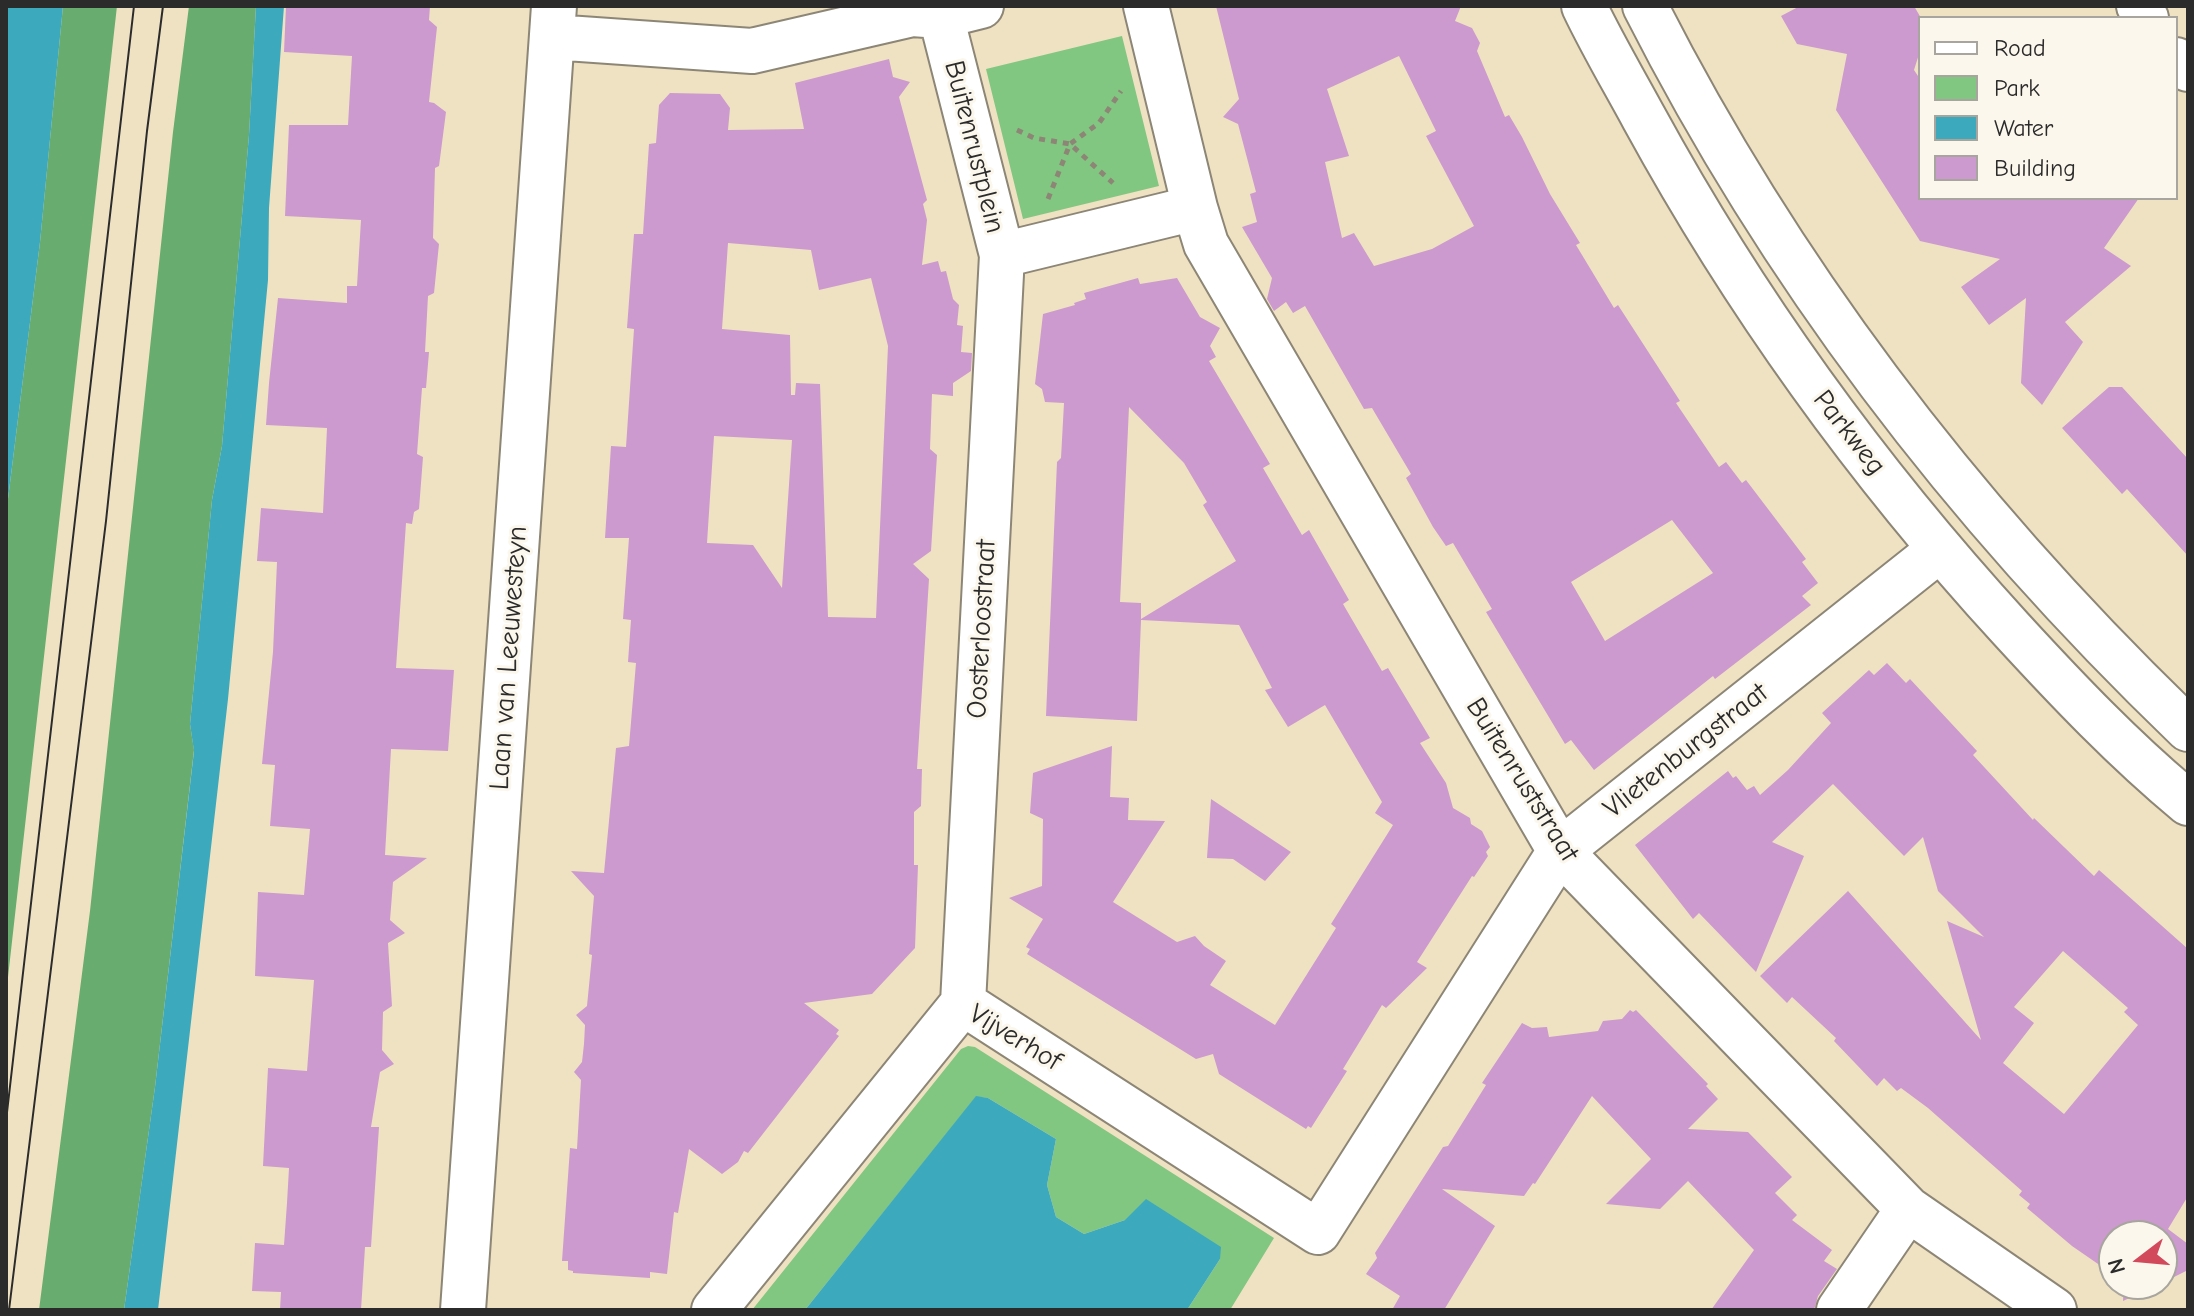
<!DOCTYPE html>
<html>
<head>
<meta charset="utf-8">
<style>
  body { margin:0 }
  #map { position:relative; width:2194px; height:1316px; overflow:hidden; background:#efe2c2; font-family:"Comic Neue",sans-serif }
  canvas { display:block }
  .frame { position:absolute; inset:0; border:8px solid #2b2b2b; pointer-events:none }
  .legend { position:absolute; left:1918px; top:16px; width:260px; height:184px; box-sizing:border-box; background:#fbf7ec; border:2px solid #a8a59f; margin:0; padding:10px 14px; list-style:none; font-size:24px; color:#2b2b2b }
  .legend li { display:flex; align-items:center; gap:16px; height:40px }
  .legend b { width:40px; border:2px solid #a8a59f }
  .north { position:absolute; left:2098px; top:1220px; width:80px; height:80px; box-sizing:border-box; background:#fbf7ec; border:2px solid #a8a59f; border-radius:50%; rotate:254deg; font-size:22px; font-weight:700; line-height:32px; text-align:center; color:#2b2b2b }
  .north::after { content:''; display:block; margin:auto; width:28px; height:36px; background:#d1495b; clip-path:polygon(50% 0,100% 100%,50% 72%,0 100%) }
</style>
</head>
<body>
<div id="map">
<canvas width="2194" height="1316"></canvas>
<div class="frame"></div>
<ul class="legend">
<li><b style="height:10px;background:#fff"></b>Road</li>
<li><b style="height:22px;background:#82c781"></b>Park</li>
<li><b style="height:22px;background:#3da9bd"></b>Water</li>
<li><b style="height:22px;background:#cc9ace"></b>Building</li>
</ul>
<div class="north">N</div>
</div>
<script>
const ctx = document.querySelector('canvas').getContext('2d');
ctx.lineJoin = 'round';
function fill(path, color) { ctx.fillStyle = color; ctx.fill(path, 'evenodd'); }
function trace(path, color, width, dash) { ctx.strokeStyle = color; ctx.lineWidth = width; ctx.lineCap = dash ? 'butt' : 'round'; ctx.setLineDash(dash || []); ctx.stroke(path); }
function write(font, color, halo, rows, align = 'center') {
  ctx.font = font + ' "Comic Neue",sans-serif'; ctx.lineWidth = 6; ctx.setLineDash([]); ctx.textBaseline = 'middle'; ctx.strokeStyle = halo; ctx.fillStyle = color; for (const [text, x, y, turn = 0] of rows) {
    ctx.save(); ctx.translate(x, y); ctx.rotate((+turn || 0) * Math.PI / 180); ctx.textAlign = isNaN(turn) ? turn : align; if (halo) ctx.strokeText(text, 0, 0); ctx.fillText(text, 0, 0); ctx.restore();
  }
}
fill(new Path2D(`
  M1122,36L1159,186L1023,219L986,69Z
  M968,1046L975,1047L1274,1238L1230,1310H1187L1220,1259L1125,1220L1084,1234L1056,1217L1047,1185L1056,1139L988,1098L976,1097L805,1310H752L961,1049Z`), '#82c781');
fill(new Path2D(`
  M63,6H117L6,995V515L40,242Z
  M189,6H256L249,135L222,446L212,500L190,724L194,750L155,1087L124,1310H39L90,911L173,132Z`), '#69ac6f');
fill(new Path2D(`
  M6,6H63L40,242L6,515Z
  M256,6H284L269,208L268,280L228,699L158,1310H124L155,1087L194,751L190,724L212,500L222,446L249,135Z
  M976,1096L988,1098L1056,1139L1047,1185L1056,1217L1084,1234L1125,1220L1146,1199L1221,1247L1220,1259L1187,1310H805Z`), '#3da9bd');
fill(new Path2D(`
  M286,6H430L429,20L437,27L429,102L434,103L446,112L439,166L435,168L433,238L439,244L434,293L428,296L425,352H429L426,388H422L417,454L423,457L419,509L414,512L412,524L406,523L396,668L454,670L448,751L391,749L385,855L427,858L393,882L390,920L405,933L388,943L392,1006L383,1012L382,1050L394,1064L380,1072L371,1127H379L371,1247H365L361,1310H280L281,1292L252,1291L255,1243L284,1245L287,1203L289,1168L263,1166L268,1068L307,1071L314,980L255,976L258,892L304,895L310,829L270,826L275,765L262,764L273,652L277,562L257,561L261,508L323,513L327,428L266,425L269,383L278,298L347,303V286H357L361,220L285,216L289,125H348L352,56L284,52Z
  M1216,6H1461L1455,21L1472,28L1480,43L1477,51L1505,117L1509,115L1522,137L1550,194L1580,243L1576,245L1614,308L1618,305L1680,401L1676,403L1719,467L1726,462L1742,483L1746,480L1806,559L1802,562L1818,583L1802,596L1811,605L1715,679L1713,676L1594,770L1571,740L1565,744L1486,612L1492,609L1453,543L1446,546L1433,527L1406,478L1411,474L1372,408L1364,409L1305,306L1293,313L1286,302L1274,311L1267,299L1272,278L1242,227L1257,222L1250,194L1256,192L1238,124L1223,117L1239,99ZM1399,56L1436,131L1426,136L1474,226L1432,249L1374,266L1354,233L1342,238L1325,162L1349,156L1327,89ZM1672,520L1713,573L1605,641L1571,582Z
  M1800,6H1914L1921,18L1920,51L1914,70L1920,79V198H2139L2104,248L2131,266L2065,322L2083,342L2042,405L2021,383L2026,298L1989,325L1961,287L2000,259L1920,241L1836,110L1847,54L1797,44L1781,16Z
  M889,59L893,77L910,82L899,97L927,200L923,204L927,220L922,265L938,261L941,272L946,271L953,299L959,305L957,325L963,326L961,352L972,353L971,371L953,383V396L932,394L930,449L937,455L931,551L913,564L929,579L917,769H922L921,806L914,812V865H918L915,948L872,994L804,1003L839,1030L836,1034L839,1036L748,1153L744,1151L738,1162L722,1174L689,1149L678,1213L674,1212L667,1274L650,1272V1278L573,1273V1271L568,1270V1261H562L570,1148L577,1149L581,1080L574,1072L582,1062L584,1044L585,1025L576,1015L587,1006L592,955L589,954L594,896L571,871L604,873L616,748L629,746L636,663L628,662L631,620L623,619L629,538H605L611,446L626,447L634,329L627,328L634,234H643L649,144L656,143L659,105L670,93L720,94L730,108L728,130L804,129L795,83ZM728,243L811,250L819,290L871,278L888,346L876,618L828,617L820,384L796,383L795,395H791L790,335L722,329ZM714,436L792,440L782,588L753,545L707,543Z
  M1138,278L1140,284L1177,278L1200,317L1220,328L1210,346L1216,357L1209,361L1270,464L1263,468L1302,535L1309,530L1349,600L1343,604L1382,671L1388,668L1430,738L1420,743L1446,783L1453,808L1470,818L1471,824L1482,831L1490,847L1486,852L1488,856L1474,877L1472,876L1417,962L1427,968L1386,1008L1382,1005L1343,1069L1347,1071L1311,1128L1308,1126L1306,1129L1219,1074L1213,1054L1196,1059L1027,954L1030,949L1026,947L1043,919L1009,898L1042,886L1043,819L1030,813L1033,773L1112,746L1110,797L1129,798L1128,820L1165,821L1113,902L1177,942L1195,936L1204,946L1226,961L1210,985L1275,1025L1336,928L1331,924L1393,825L1375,813L1382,802L1325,705L1288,727L1265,690L1272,688L1239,625L1141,620L1137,721L1046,716L1057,462L1061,458L1064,403L1045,402L1042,389L1035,384L1043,314L1075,305L1074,303L1086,299L1084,293ZM1129,407L1184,463L1207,502L1203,505L1236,561L1141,619V603L1120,602Z
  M2109,387H2122L2188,459V556L2127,489L2122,494L2062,428Z
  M1887,663L1906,683L1910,679L1977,751L1973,755L2033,820L2034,818L2094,876L2099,870L2188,949V1196L2168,1229L2188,1244V1270L2162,1283V1236H2114V1275L2072,1246L2027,1208L2030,1204L2019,1195L2022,1191L1928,1108L1901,1088L1897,1091L1884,1078L1877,1086L1834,1041L1836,1038L1792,997L1787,1003L1760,976L1848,891L1981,1040L1947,921L1984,937L1938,891L1923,837L1904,856L1833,784L1772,842L1804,856L1756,972L1699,913L1693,919L1635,845L1728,771L1733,778L1736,776L1747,790L1754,786L1760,795L1788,770L1831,723L1822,713L1869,670L1874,675ZM2063,951L2128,1008L2124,1012L2138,1025L2064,1114L2003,1063L2034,1023L2014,1007Z
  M1211,799L1291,852L1265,881L1233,859L1207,858Z
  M1630,1010L1633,1012L1636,1010L1708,1084L1706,1086L1718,1099L1688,1129L1748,1132L1792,1177L1775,1193L1797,1215L1792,1220L1832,1250L1824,1261L1837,1269L1818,1296L1814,1310H1711L1754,1250L1688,1181L1660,1209L1606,1204L1651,1159L1592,1096L1535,1184L1533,1183L1524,1196L1442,1189L1495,1226L1444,1310H1392L1400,1296L1366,1274L1377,1258L1375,1253L1443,1147L1448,1146L1486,1085L1482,1083L1522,1023L1532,1028L1547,1027L1549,1037L1598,1031L1603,1021L1622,1019Z
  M2124,1284H2159L2123,1301Z`), '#cc9ace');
const minor = new Path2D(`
  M1584,6C1602,44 1624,81 1644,118C1745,303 1869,474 2011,629C2067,690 2124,750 2188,803
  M1645,6C1784,280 1967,517 2188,729
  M2139,6L2146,18
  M941,16L1002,255L1195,208L1146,6
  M552,37L752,51L912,14L941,16L981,6
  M2176,60L2188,69
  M1195,208L1206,244L1560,851L1908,1209L2054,1310
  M963,1003L1002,255
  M463,1310L554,6
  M714,1310L963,1003L1318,1232L1560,851L1939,550
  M1839,1310L1908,1209`);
trace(minor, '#8d8676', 48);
trace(new Path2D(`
  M1017,130L1034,138L1070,144L1113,183
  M1048,199L1070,144L1099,123L1121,91`), '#8d8676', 5, [6, 6]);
trace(minor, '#fff', 44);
trace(new Path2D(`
  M6,1121L134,6
  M9,1310L106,521L147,131L163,6`), '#2b2b2b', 2);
write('28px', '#2b2b2b', '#fbf7ec', [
  ["Buitenrustplein",974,147,76],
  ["Parkweg",1849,433,52],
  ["Oosterloostraat",982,629,-87],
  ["Laan van Leeuwesteyn",509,658,-86],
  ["Vlietenburgstraat",1686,751,-38],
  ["Buitenruststraat",1522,780,58],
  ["Vijverhof",1015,1038,31]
]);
</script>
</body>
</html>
